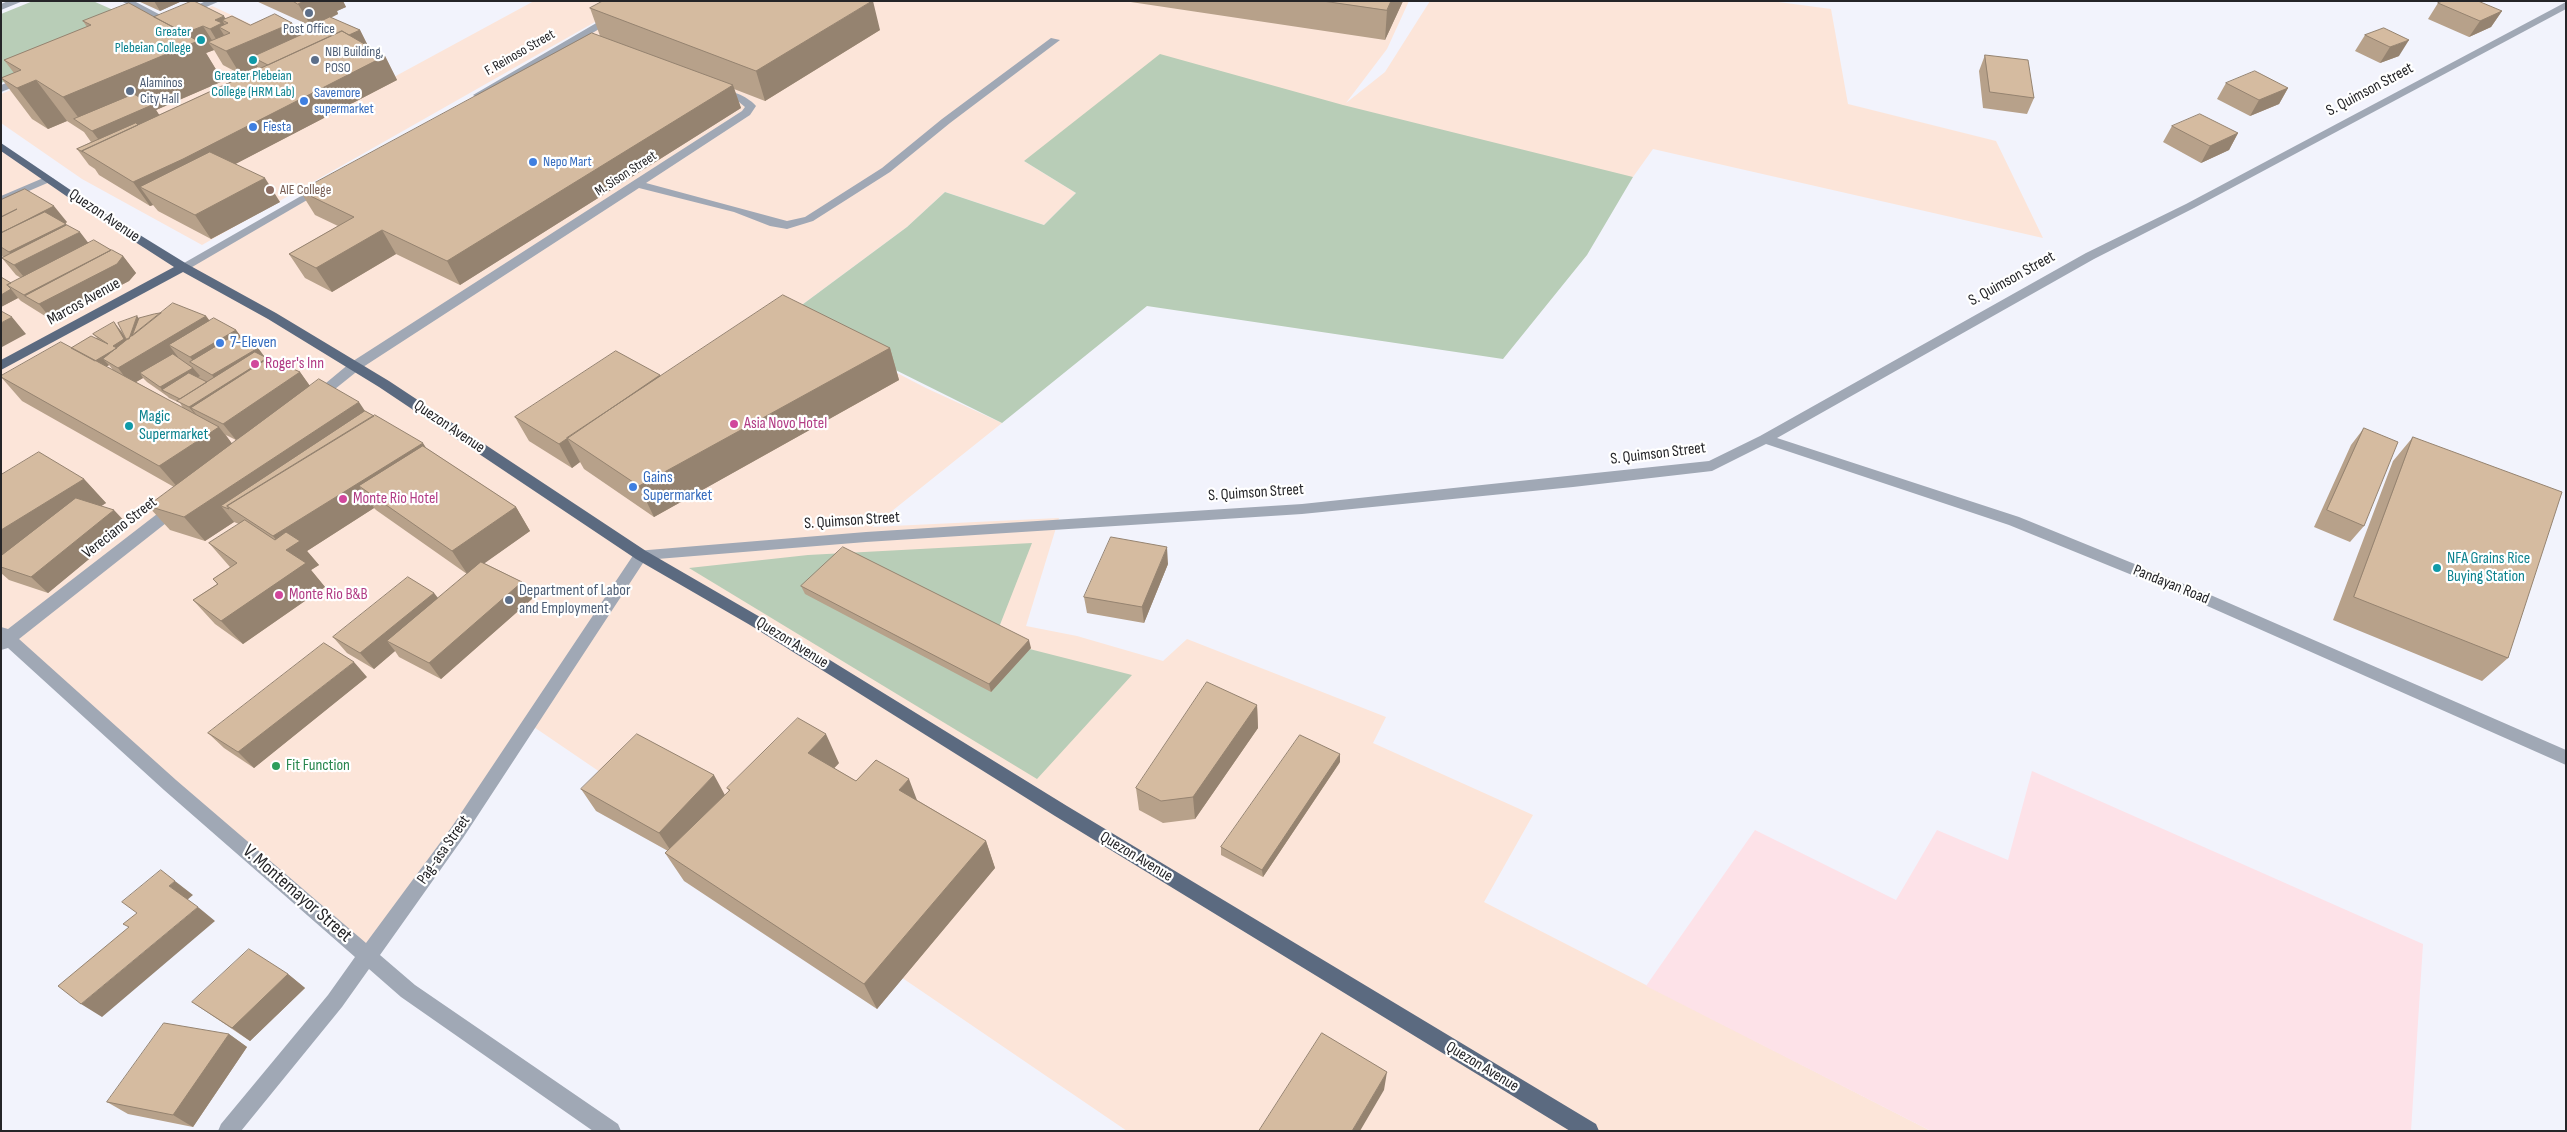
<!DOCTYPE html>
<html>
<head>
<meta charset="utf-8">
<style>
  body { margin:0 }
  #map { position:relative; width:2567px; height:1132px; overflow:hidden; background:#f2f3fc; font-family:"Sofia Sans Condensed",sans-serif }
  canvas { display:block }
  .frame { position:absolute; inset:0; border:2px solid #252528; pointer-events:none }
</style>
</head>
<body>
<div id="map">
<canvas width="2567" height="1132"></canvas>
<div class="frame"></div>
</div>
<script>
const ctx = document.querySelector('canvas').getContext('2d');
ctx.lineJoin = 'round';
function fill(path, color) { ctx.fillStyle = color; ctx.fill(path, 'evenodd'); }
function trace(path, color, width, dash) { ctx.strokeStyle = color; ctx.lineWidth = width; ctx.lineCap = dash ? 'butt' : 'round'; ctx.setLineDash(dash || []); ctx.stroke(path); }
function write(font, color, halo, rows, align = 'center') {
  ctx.font = font + ' "Sofia Sans Condensed",sans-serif'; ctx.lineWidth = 4.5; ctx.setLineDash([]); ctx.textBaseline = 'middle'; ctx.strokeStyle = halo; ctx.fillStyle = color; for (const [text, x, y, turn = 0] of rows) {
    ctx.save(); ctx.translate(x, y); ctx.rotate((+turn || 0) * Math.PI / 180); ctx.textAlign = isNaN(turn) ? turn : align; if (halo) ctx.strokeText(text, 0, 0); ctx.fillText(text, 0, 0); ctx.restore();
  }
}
fill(new Path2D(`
  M534,1H632L202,245L82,179L1,123V94L212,6L381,84Z
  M641,1H1409L1387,49L1346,103L1385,72L1430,1H1771L1831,9L1848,104L1996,141L2043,238L1653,149L1633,177L1024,161L1076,193L1044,225L945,192L907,227L787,316L926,388L1002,423L872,527L1059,518L1026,626L1077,636L1163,661L1187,639L1386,717L1373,743L1533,815L1484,902L1931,1131H1127L528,723L368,955L1,632V146L183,267Z`), '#fce5d9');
fill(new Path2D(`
  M2032,771L2423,944L2411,1131H1931L1646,986L1755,830L1896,900L1937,830L2008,860Z`), '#fde2e8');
fill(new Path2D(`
  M33,1H93L147,25L1,83V14Z
  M1160,54L1343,105L1633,177L1587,255L1503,359L1147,306L1002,423L787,316L907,227L945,192L1044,225L1076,193L1024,161Z
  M1032,543L994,640L1132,675L1037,779L689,568L808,555Z`), '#b8cdb7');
fill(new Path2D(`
  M8,1H23L1,10V4Z
  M121,1H134L172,21L164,23Z
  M206,1H220L188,15L180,13Z
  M634,1H646L584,38L601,45V49H593L577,42L482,97L478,98L473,95Z
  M2566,2V9L2194,208L2094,259L1777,438L2019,517L2206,593L2566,750V765L2196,601L2009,525L1766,444L1712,471L1573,487L1302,514L866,542L645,560L463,838L380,955L415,985L618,1124L621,1131H593L401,997L369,969L342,1007L241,1131H218L221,1124L328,995L355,957L164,790L8,648L1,650V627L8,629L170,504H180L182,508L180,512L19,639L176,780L366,943L451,828L636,551L866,532L1302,504L1709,461L1760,436L2086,253L2186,204Z
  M1051,38L1060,40L950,123L890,172L813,221L787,229L770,226L734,212L639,188L360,369L320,401L315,403L308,398L350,363L742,111L745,107L739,102L715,94V90C727,87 749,97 756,106L750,115L646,183L787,221L805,217L882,168L942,119Z
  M25,76L29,77V81L1,92V85Z
  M48,176L54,179L52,181L1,203V196Z
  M322,184L326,185V189L187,270L183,271L177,267Z`), '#a0a8b5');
fill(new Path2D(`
  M1,143L109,216L187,264L276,313L389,381L646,551L760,617L1067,806L1596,1124L1599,1131H1570L1055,816L750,625L636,559L379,387L268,319L183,272L1,370V360L174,267L101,220L1,151Z`), '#5b6a80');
fill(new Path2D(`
  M138,1H182L160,11Z
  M256,1H343L346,7L337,11L338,14L331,18L360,30L368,46L385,56L397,80L235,164L280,202L211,239L158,211L153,205L150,206L99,175L95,169L89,165L77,149L91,142L84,132L67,121L48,129L32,119L1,78L14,73L4,60L87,27L83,21L154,17L225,19L250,25L292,23L299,36L315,29L313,25L311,26ZM214,50L223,65L240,74L258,67L259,69L159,115L156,110L223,81L206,53Z
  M1124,1H1403L1385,40Z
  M2438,3L2502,11L2491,27L2469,37L2428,19Z
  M590,8L880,30L765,101L734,89L741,108L460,285L396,254L332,292L305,278L289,254L338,226L315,215L300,191L600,36Z
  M2384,28L2399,56L2380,63L2355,51L2365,35Z
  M1985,55L2034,98L2027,114L1983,108L1979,71Z
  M2226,83L2288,88L2279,104L2250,116L2217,99Z
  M2172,126L2238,133L2229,150L2201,163L2163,142Z
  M1,200L67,222L65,224L88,243L111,251L123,256L136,273L129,281L53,321L21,301L18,298L1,307V277L11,283L21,278L16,275L2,258L4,257L1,256Z
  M206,316L210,321L236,330L243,340L258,348L264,356L268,359L300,372L310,386L365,411L426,448L516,507L530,531L484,563L522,582L533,598L441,679L399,657L395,651L374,669L347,653L333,637L434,593L438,598L467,574L376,510L374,508L307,551L319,565L311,570L325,587L243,644L215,624L193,600L217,584L213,579L230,567L209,543L239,524L234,522L205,541L170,530L148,506L174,487L22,401L1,377V376L71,348L97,338L93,334L121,331L127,340L126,339L139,318ZM109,365L113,370L106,367ZM143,378L147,382L167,396L169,398L180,403L183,408L136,382ZM247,433L232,444L226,435L236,440Z
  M890,348L899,380L654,517L584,469L580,462L572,468L529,441L515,417L660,376Z
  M2364,428V526L2350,542L2314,527L2351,445Z
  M2413,437L2508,658L2482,681L2333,620L2393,461Z
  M1,475L84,479L106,503L101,506L129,526L48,593L9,580L1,573Z
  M1168,564L1144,623L1087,613L1084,597Z
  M801,586L1031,648L991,692L805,594Z
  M367,677L254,768L224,748L208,733Z
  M1257,705L1258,728L1195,819L1163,823L1139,810L1136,788Z
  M1340,762L1263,877L1221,855V847Z
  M839,763L834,768L856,781L917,800L986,841L995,868L877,1009L684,881L665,853L668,851L596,811L581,789L725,795L729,791L727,788Z
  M288,974L305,988L250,1041L192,1002Z
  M229,1034L247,1047L193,1127L128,1114L107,1102Z`), '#b7a18a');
fill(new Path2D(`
  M154,1H182L160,11Z
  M304,1H343L346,7L337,11L338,14L311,26L298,4Z
  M872,1H873L880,30L765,101L756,71Z
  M1391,1H1403L1385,40L1387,10Z
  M2502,11L2491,27L2469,37L2480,21Z
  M224,16L237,38L228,23L222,20L229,32L219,27L232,48L222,49L210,29L215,20Z
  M292,23L305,46L252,57L258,67L240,74L226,51Z
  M203,26L215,45L208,42L214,50L206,53L223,81L156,110L168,128L105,148L92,131L84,125L63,97L183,34Z
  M360,30L368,46L287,85L277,69Z
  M2409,40L2399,56L2380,63L2390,47Z
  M385,56L397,80L199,183L140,187L153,205L150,206L133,182Z
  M36,80L67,121L48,129L17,88Z
  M733,85L741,108L460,285L447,261Z
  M2288,88L2279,104L2250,116L2259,100Z
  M2238,133L2229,150L2201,163L2210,146Z
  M265,178L280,202L211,239L195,215Z
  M54,206L67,222L25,244L66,224L74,235L80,232L93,249L28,282L14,265L19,263L1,243V217Z
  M382,230L396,254L332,292L316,268Z
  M111,250L119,261L123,256L136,273L129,281L53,321L39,304L24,295Z
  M11,289L18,298L1,307V295Z
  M137,316L144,324L137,343L129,339Z
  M206,316L218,333L169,345L178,357L140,373L143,378L131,385L118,368Z
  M12,317L26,334L2,347L1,323Z
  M114,322L121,331L131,347L103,359L109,365L101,370L94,362L113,346Z
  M236,330L248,346L198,367L190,357Z
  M258,348L266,359L267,358L279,374L191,408L203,423V424L189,407L221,387L212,375Z
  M890,348L899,380L654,517L639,486Z
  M193,368L200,376L170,394L162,390L167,396L160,387Z
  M300,372L312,389L236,440L223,424Z
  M660,375L671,400L567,438L580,462L572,468L559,444Z
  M359,402L373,423L227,506H221L234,522L205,541L184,517Z
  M219,427L238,451L180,490L159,466Z
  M423,443L439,468L359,486L374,508L307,551L319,565L311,570L325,587L243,644L221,621L292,560L273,536Z
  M84,479L106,503L4,568L1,567V530Z
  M516,507L530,531L468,575L452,551Z
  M114,510L129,526L48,593L31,577Z
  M1167,547L1168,564L1144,623L1142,607Z
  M522,582L533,598L441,679L429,663Z
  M434,593L446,609L387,641L395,651L374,669L360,653Z
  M1029,640L1031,648L991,692L989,684Z
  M354,662L367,677L254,768L238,752Z
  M1257,705L1258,728L1195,819L1193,797Z
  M826,734L839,763L821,782L808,753Z
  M1340,754V762L1263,877L1262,870Z
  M714,775L726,797L673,854L659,833Z
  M909,779L920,808L899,790Z
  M986,841L995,868L877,1009L864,984Z
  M175,881L193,895L187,900L169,886Z
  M198,907L215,921L102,1017L81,1004Z
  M288,974L305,988L250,1041L232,1028Z
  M229,1034L247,1047L193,1127L173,1115Z
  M1387,1072L1384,1090L1360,1131H1352Z`), '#958370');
const building = new Path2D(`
  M192,1H194L224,16L215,20L222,23L210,29L203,26L185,33L154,17Z
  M293,1H304L298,4Z
  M603,1H872L756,71L590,8Z
  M1323,1H1391L1387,10Z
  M2443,1H2478L2502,11L2480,21L2438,3Z
  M129,3L198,41L63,97L36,80L17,88L1,78L21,70L4,60L91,25L83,21Z
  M275,14L292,23L226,51L208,42L230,33L219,27L228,23L222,20L232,16L250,25Z
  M330,17L360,30L349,35L342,31L268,65L252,57L318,27L313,25Z
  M2384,28L2409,40L2390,47L2365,35Z
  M342,31L385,56L183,159L133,182L82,151Z
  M592,33L733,85L447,261L382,230L316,268L289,254L354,217L300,191Z
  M1985,55L2028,60L2034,98L1990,92Z
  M2255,71L2288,88L2259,100L2226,83Z
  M134,94L152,105L92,131L74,119Z
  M2200,114L2238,133L2210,146L2172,126Z
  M136,123L138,125L82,151L83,152L77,149Z
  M210,152L265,178L195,215L140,187Z
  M25,189L54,206L1,233V217L17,209L1,217V200Z
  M45,212L66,224L9,252L1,247V233Z
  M67,225L80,232L14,265L2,258Z
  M94,240L111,250L24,295L7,285Z
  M112,250L123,256L117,264L39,304L25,296Z
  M1,277L11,283L7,285L11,289L1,295Z
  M783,295L890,348L639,486L567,438Z
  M173,303L206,316L118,368L103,359Z
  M1,311L12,317L1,323Z
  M161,313L132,336L139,318L154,314Z
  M137,316L129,339H126L118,323Z
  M214,318L236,330L190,357L169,345Z
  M114,322L124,339L113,346L117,348L95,361L71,348L91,336L108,344L93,334Z
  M235,335L258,348L212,375L190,362Z
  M61,342L219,427L159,466L1,377V376Z
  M616,351L660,375L559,444L515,417Z
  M255,352L267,358L189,407L177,401Z
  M173,354L193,368L160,387L140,373Z
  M269,358L300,372L223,424L191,408Z
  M189,373L207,382L180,399L162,390Z
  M319,379L359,402L184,517L148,506Z
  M365,411L374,416L227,506L229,509L221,506Z
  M375,415L423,443L273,536L227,506Z
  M2364,428L2398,442L2364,526L2327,510Z
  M2413,437L2562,492L2508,658L2354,597Z
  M423,446L516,507L452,551L359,486Z
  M39,452L84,479L1,530V475Z
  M76,498L114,510L31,577L1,567V556Z
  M245,520L275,540L286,532L300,541L286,550L306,563L221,621L193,600L218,584L213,579L237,563L209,543Z
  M1111,537L1167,547L1142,607L1084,597Z
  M843,547L1029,640L989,684L801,586Z
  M481,562L522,582L429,663L387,641Z
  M408,577L434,593L360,653L333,637Z
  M324,643L354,662L238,752L208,733Z
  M1207,682L1257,705L1193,797L1161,801L1136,788Z
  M798,718L826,734L808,753L856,781L876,760L909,779L899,790L986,841L864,984L665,853L730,790L727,788Z
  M637,734L714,775L659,833L581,789Z
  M1300,735L1340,754L1262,870L1221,847Z
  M161,870L175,881L169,886L198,907L81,1004L58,986L129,927L123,924L137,913L122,902Z
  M249,949L288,974L232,1028L192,1002Z
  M164,1023L229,1034L173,1115L107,1102Z
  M1322,1033L1387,1072L1352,1131H1259Z`);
fill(building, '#d5bba0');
trace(building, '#958370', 1);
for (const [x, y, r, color] of [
  [309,13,5,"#5c6f8a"],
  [201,40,5,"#0f9aa8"],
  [253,60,5,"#0f9aa8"],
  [315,60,5,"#5c6f8a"],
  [130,91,5,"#5c6f8a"],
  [304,101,5,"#3f7fe0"],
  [253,127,5,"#3f7fe0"],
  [533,162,5,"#3f7fe0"],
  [270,190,5,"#8d6e63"],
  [220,343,5,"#3f7fe0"],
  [255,364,5,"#d1479c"],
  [734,424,5,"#d1479c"],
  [129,426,5,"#0f9aa8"],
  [633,487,5,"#3f7fe0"],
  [343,499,5,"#d1479c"],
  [2437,568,5,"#0f9aa8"],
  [279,595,5,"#d1479c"],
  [509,600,5,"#5c6f8a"],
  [276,766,5,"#2e9e5b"]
]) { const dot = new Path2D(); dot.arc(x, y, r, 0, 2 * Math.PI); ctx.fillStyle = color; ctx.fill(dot); trace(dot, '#fff', 2); }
write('14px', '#4e5e75', '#fff', [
  ["Post Office",309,29,"center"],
  ["NBI Building,",325,52],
  ["POSO",325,68],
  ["Alaminos",140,83],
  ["City Hall",140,99]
], 'left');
write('14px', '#0d838f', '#fff', [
  ["Greater",191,32],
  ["Plebeian College",191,48],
  ["Greater Plebeian",253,76,"center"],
  ["College (HRM Lab)",253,92,"center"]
], 'right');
write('14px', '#252528', '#fff', [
  ["F. Reinoso Street",520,53,-30],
  ["M. Sison Street",626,174,-33]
]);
write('14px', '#366cbe', '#fff', [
  ["Savemore",314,93],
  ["supermarket",314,109],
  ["Fiesta",263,127],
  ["Nepo Mart",543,162]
], 'left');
write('14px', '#785e54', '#fff', [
  ["AIE College",280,190]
], 'left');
write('16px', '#252528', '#fff', [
  ["S. Quimson Street",2370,90,-28],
  ["Quezon Avenue",104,216,34],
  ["S. Quimson Street",2012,279,-29],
  ["Marcos Avenue",84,302,-29],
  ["Quezon Avenue",449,427,34],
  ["S. Quimson Street",1658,454,-7],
  ["S. Quimson Street",1256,493,-4],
  ["S. Quimson Street",852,521,-4],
  ["Vereciano Street",120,528,-38],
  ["Pandayan Road",2171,585,22],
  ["Quezon Avenue",792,643,32],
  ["Pag-asa Street",444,850,-55],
  ["Quezon Avenue",1136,857,31],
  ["Quezon Avenue",1482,1067,31]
]);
write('16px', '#366cbe', '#fff', [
  ["7-Eleven",230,343],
  ["Gains",643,478],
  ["Supermarket",643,496]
], 'left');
write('16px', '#b23c85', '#fff', [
  ["Roger's Inn",265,364],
  ["Asia Novo Hotel",744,424],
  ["Monte Rio Hotel",353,499],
  ["Monte Rio B&B",289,595]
], 'left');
write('16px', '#0d838f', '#fff', [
  ["Magic",139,417],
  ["Supermarket",139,435],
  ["NFA Grains Rice",2447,559],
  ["Buying Station",2447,577]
], 'left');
write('16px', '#4e5e75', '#fff', [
  ["Department of Labor",519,591],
  ["and Employment",519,609]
], 'left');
write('16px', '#27864d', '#fff', [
  ["Fit Function",286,766]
], 'left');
write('19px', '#252528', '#fff', [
  ["V. Montemayor Street",297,894,41]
]);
</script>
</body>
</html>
